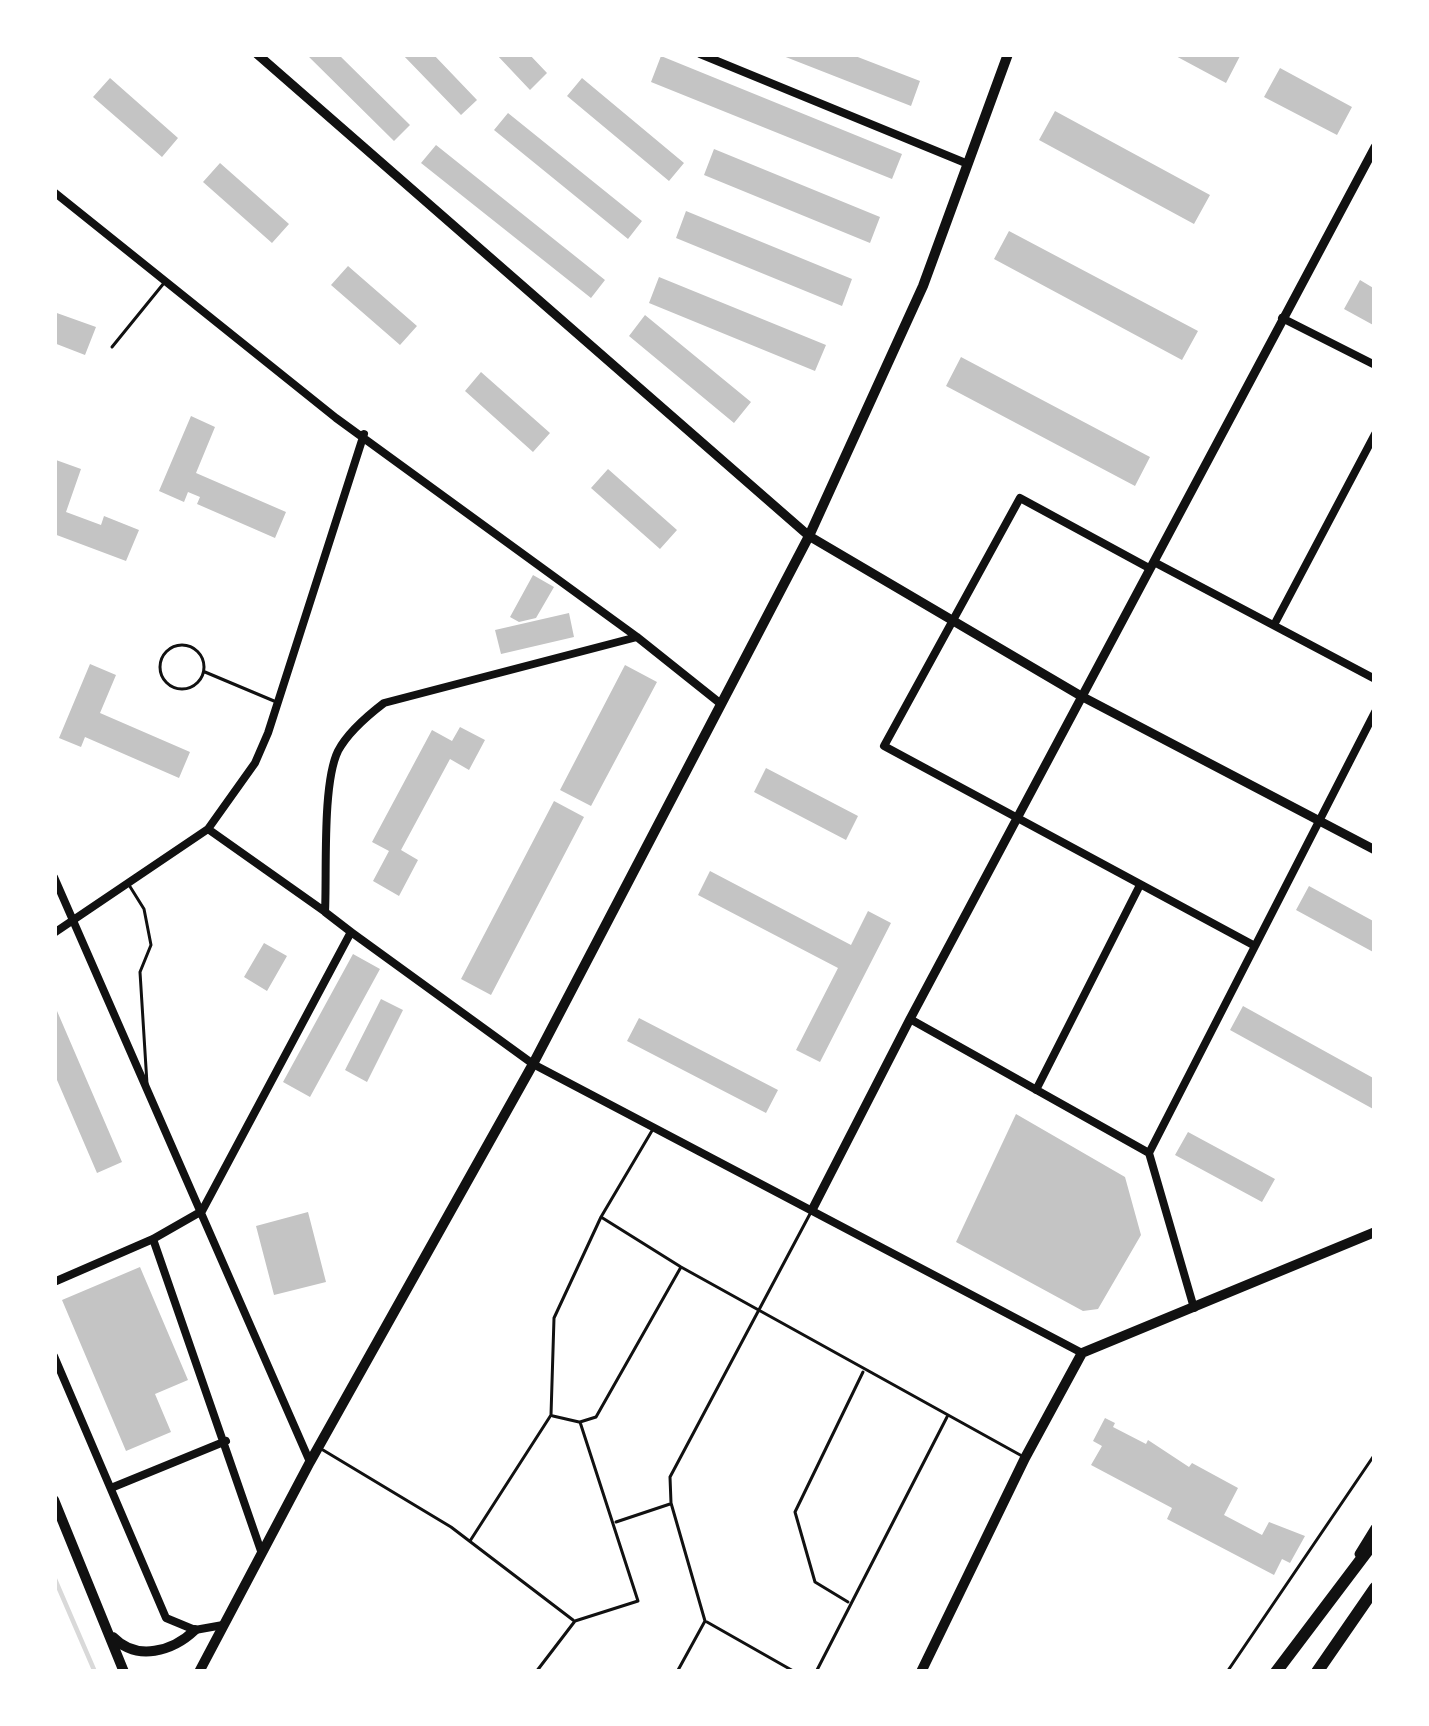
<!DOCTYPE html>
<html>
<head>
<meta charset="utf-8">
<style>
  body { margin:0 }
  #map { position:relative; width:1429px; height:1726px; overflow:hidden; background:#fff; font-family:Commissioner,sans-serif }
  canvas { display:block }
  .frame { position:absolute; inset:0; border:57px solid #fff; pointer-events:none }
</style>
</head>
<body>
<div id="map">
<canvas width="1429" height="1726"></canvas>
<div class="frame"></div>
</div>
<script>
const ctx = document.querySelector('canvas').getContext('2d');
ctx.lineJoin = 'round';
function trace(path, color, width, dash) { ctx.strokeStyle = color; ctx.lineWidth = width; ctx.lineCap = dash ? 'butt' : 'round'; ctx.setLineDash(dash || []); ctx.stroke(path); }
function fill(path, color) { ctx.fillStyle = color; ctx.fill(path, 'evenodd'); }
trace(new Path2D(`
  M54,1577L95,1672`), '#d9d9d9', 4.5);
fill(new Path2D(`
  M306,54H338L410,125L394,141Z
  M402,54H433L477,100L461,115Z
  M496,54H529L547,73L530,90Z
  M778,54H850L920,81L911,106Z
  M1172,54H1235L1240,56L1226,83Z
  M661,56L902,154L892,179L651,82Z
  M1280,68L1352,107L1337,135L1264,97Z
  M110,78L178,138L162,157L93,97Z
  M582,78L684,163L669,181L567,96Z
  M1055,111L1210,195L1194,224L1039,140Z
  M508,113L642,221L628,239L494,130Z
  M436,145L605,280L591,298L421,163Z
  M714,149L880,217L870,243L704,175Z
  M220,163L289,224L272,243L203,182Z
  M686,211L852,279L842,306L676,238Z
  M1009,231L1198,331L1182,360L994,259Z
  M348,266L417,326L400,345L331,285Z
  M659,277L826,345L815,371L649,303Z
  M1360,280L1375,289V326L1344,309Z
  M54,312L96,327L85,355L54,343Z
  M645,315L751,402L734,423L629,336Z
  M961,357L1150,457L1135,486L946,386Z
  M481,372L550,433L533,452L465,391Z
  M191,416L215,427L196,473L286,512L275,538L197,504L200,497L188,492L184,502L159,491Z
  M56,460L81,469L66,512L101,525L104,516L139,530L126,561L54,534Z
  M608,469L677,530L660,549L591,488Z
  M533,575L554,587L536,618L519,622L510,617Z
  M569,613L574,637L501,654L495,630Z
  M90,664L116,675L100,713L190,752L179,778L85,737L81,747L59,738Z
  M625,665L657,682L591,806L560,790Z
  M460,727L485,740L469,770L450,759L401,850L418,860L399,896L373,881L389,851L372,842L432,730L452,741Z
  M766,768L858,816L846,840L754,792Z
  M554,801L584,817L491,995L461,979Z
  M710,871L851,945L868,911L891,923L820,1062L796,1050L838,968L698,895Z
  M1309,886L1375,922V953L1296,910Z
  M264,943L287,956L267,991L244,977Z
  M353,954L380,969L310,1097L283,1082Z
  M381,999L403,1010L367,1082L345,1070Z
  M54,1004L122,1162L97,1173L54,1073Z
  M1243,1006L1375,1079V1110L1230,1030Z
  M639,1018L778,1090L766,1113L627,1041Z
  M1016,1114L1125,1177L1141,1235L1098,1309L1083,1311L956,1242Z
  M1188,1132L1275,1179L1262,1202L1175,1155Z
  M308,1212L326,1282L274,1295L256,1226Z
  M140,1267L188,1380L155,1394L171,1432L126,1451L62,1300Z
  M1105,1418L1115,1423L1113,1427L1146,1444L1148,1440L1189,1467L1192,1463L1238,1488L1224,1515L1262,1535L1269,1522L1305,1536L1290,1563L1282,1559L1274,1575L1167,1519L1172,1508L1091,1465L1102,1446L1093,1441Z`), '#c4c4c4');
trace(new Path2D(`
  M112,347L164,283
  M160 667a22 22 0 1 1 44 0a22 22 0 1 1-44 0Z
  M205,672L274,701
  M129,885L144,909L151,945L140,972L147,1084
  M601,1217L681,1267L1022,1456
  M553,1416L579,1422
  M323,1450L451,1527L573,1620
  M616,1522L670,1504
  M470,1541L551,1415L554,1318L601,1217L653,1129
  M848,1602L815,1582L795,1512L863,1372
  M707,1622L795,1672
  M536,1672L575,1621L638,1601L580,1422L596,1417L681,1267
  M677,1672L705,1621L671,1503L670,1477L811,1212
  M816,1672L947,1417
  M1227,1672L1375,1454`), '#111', 3);
trace(new Path2D(`
  M700,54L968,164
  M54,192L336,418L637,637L721,704
  M1282,318L1375,365
  M1154,562L1375,679
  M1149,568L1020,498L884,746L1255,946
  M1274,625L1375,434
  M208,829L324,911
  M54,877L310,1462
  M351,932L533,1064L1082,1353
  M54,933L208,829L255,763L268,733L364,434
  M910,1019L1149,1153
  M1036,1090L1140,885
  M153,1239L261,1551
  M54,1282L153,1239L202,1211L351,932L325,912C327,873 322,784 338,751C348,732 367,716 384,703L637,637
  M1194,1308L1149,1153L1375,712
  M54,1356L166,1618L195,1630L223,1625
  M111,1488L226,1441`), '#111', 8);
trace(new Path2D(`
  M257,54L809,536L1081,696L1375,850
  M812,1210L910,1019L1375,147
  M1359,1554L1375,1528`), '#111', 9);
trace(new Path2D(`
  M54,1500L124,1672
  M113,1637C137,1662 173,1651 195,1630
  M199,1672L310,1462L533,1064L809,536L923,286L1008,54
  M921,1672L1025,1458L1082,1353L1375,1232`), '#111', 10);
trace(new Path2D(`
  M1276,1672L1375,1541
  M1317,1672L1375,1588`), '#111', 12);
</script>
</body>
</html>
